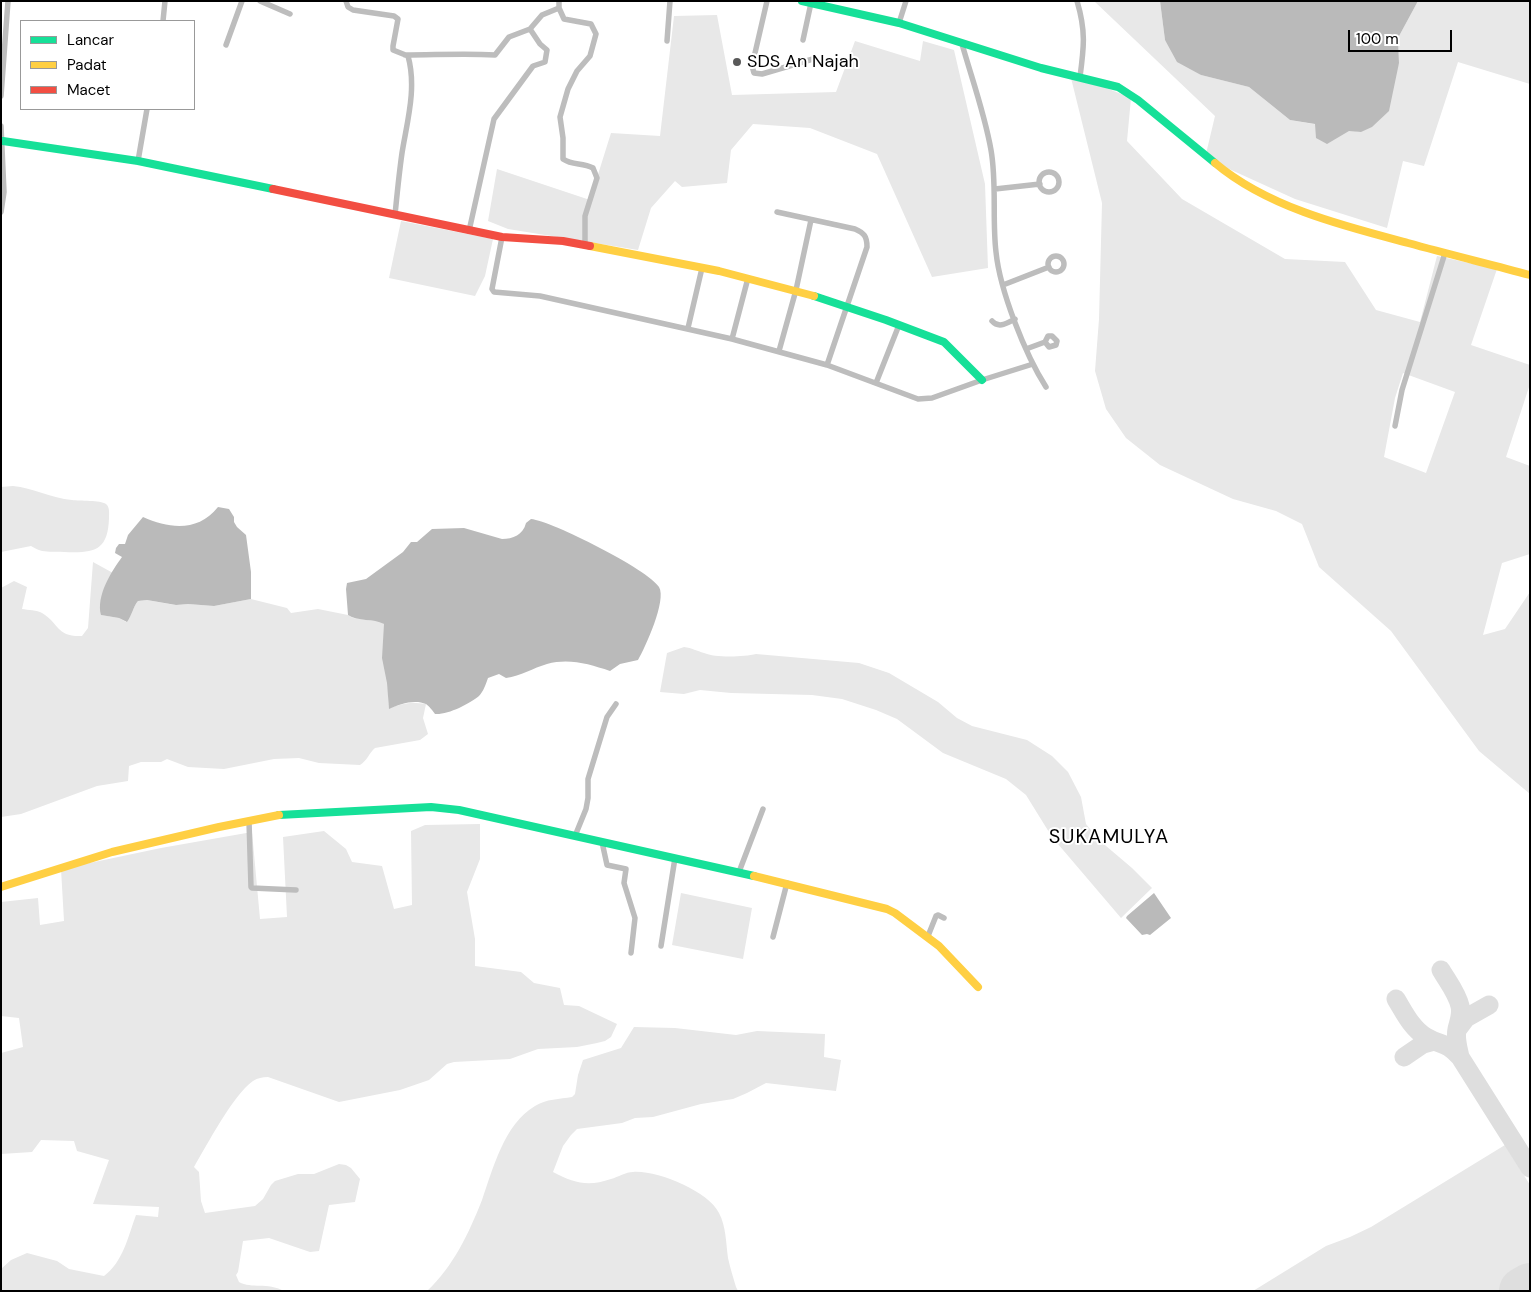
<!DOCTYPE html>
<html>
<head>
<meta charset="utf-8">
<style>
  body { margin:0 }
  #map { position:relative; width:1531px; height:1292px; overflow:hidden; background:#fff; font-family:"DM Sans",sans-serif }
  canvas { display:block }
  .frame { position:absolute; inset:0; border:2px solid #000; pointer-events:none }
  .legend { position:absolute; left:20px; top:20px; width:175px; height:90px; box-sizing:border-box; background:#fff; border:1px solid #999; margin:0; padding:6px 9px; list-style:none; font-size:15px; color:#000 }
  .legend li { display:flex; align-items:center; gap:10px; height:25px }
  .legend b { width:25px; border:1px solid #999 }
  .scale { position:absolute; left:1348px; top:30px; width:104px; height:22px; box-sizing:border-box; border:2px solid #000; border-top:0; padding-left:6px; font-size:15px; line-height:18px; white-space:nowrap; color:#000; -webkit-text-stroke:4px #fff; paint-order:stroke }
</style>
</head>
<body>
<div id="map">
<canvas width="1531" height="1292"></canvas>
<div class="frame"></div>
<ul class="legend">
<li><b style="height:6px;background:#16e098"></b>Lancar</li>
<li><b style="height:6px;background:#ffcf43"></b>Padat</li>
<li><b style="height:6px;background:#f24e42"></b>Macet</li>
</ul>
<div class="scale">100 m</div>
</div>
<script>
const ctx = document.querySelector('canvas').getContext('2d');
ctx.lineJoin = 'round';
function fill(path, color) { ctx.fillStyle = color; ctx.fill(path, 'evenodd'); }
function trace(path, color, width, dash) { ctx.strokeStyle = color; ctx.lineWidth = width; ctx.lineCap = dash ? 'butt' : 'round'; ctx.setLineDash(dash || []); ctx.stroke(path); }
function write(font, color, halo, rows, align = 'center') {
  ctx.font = font + ' "DM Sans",sans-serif'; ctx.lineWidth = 4; ctx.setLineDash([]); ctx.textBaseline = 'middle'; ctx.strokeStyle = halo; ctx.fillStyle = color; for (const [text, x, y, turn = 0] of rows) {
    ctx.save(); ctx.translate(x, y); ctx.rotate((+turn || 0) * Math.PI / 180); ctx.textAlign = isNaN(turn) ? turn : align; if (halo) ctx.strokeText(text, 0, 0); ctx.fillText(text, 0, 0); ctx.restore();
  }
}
fill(new Path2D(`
  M1094,1H1160L1165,40L1201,75L1249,87L1290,120L1361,132L1399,63L1398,38L1418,1H1530V84L1458,62L1424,166L1403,161L1387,228L1295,199L1205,158L1215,116Z
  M717,15L732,95L836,92L855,41L920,61L923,41L954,50L985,184L988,268L932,277L877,154L810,128L753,124L731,150L727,183L682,187L675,181L651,208L638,250L508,229L488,221L497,169L590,200L611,133L660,136L674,16Z
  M1071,78L1099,85L1131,98L1127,141L1182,199L1285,259L1345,262L1376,310L1420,322L1437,256L1497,269L1471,345L1530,365V384L1506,457L1530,466V554L1502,563L1483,635L1505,629L1530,592V794L1479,751L1391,631L1319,567L1302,524L1276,511L1233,499L1160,465L1126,438L1106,409L1095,371L1099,319L1102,203ZM1403,373L1455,392L1426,473L1384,457L1395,398Z
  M401,221L493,239L485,276L475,296L389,278Z
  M13,486C33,488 51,498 72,500C80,501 100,500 106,504C110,507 109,514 109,518C108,552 93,553 64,552C50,551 44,554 31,546L1,552V487Z
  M93,562L113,573L106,585L101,615L119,618L126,622C132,615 133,607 138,601L147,600L175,605L188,604L214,606L251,599L287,608L291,613L318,609L348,615L353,618L379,621L384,624L389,708C405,703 410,702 426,704L423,718L428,734L420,740L375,748C369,753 367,761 360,765L319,763L299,758L274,759L224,769L188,767L167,759L161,762H141L129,766L128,781L97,786L21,814L1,817V588L14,581L27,587L22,609C28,610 37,610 42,613C60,624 56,637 82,636L88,628Z
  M684,647C692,648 697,651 704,653C715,658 744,657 756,654L859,663L889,673L938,702L957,718L972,726L1027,740L1052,756L1068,772L1081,797L1086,824L1099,840L1132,868L1152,888L1121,918L1052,837L1026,795L1006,779L943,753L897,719L876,710L842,699L812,695L731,693L700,690L684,694L660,692L667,653Z
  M480,824V859L467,892L475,939V966L521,972L534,983L560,988L564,1005L579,1006L617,1024L611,1037L605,1041L597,1043L577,1047L538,1049L510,1059L454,1062L447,1064L429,1080L400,1090L339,1102L268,1077C262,1077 258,1078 253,1081C233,1095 207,1145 194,1167L199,1172L201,1201L205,1213L255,1206L263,1199L271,1185L275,1181L298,1174H314L339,1164L346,1165L351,1168L360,1179L355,1202L329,1205L319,1251L310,1252L269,1238L243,1241L238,1272L236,1275L239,1282C252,1289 267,1282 284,1291H1V1269L11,1260L27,1253L57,1261L69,1269L104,1276C123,1262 128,1237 136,1215L158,1217L159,1207L93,1204L109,1160L77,1151L74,1141L41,1140L32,1152L1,1154V1053L23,1047L19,1018L1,1016V902L38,898L40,925L64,921L61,869L161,848L252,832L260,919L287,917L283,837L324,831L346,849L352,862L382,866L394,909L412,905L411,831L425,825Z
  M681,893L752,908L743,959L672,945Z
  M634,1027L675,1028L736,1035L757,1031L825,1034L824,1057L841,1060L836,1091L766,1083L747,1093L733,1099L701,1104L653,1117L635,1118L622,1123L577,1129L571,1135L563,1146L553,1172C574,1183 588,1187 611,1179C618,1177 626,1172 633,1172C657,1170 708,1191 719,1213C726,1226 726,1243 728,1258C730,1267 733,1277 736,1287L738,1291H427C453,1267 469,1233 482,1200C493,1169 504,1124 535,1106C546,1099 560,1099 572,1097L575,1094L578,1075L583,1060L621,1048Z
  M1505,1145L1530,1185V1272L1525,1281L1509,1291H1253L1326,1246L1350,1237L1371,1227Z`), '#e8e8e8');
fill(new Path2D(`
  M1160,1H1418L1398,38L1399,63L1389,111L1372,127L1361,132L1349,131L1327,144L1316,138L1315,124L1290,120L1249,87L1201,75L1177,62L1165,40Z
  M218,507L229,509L234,517V522L237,527L246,535L251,572V599L214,606L188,604L176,605L147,600L138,601C133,607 132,615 127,622L119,618L101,615C96,596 111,572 122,557L115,553L116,548L119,544H125L128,535L143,517C170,529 198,532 218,507Z
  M531,519C552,521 649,570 659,587C667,600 645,648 638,660L620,664L610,671C589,664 569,658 547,664C533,668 521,676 506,678L499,674L488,678C486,684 483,692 479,696C469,704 448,715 435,714C433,711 429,706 426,704C415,699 399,704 389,709L387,683L382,658L384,624C373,618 359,622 348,615L346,589L347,583L366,579L403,552L411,542H417L432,529L464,528L502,539C513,539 523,535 526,523Z
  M1154,893L1171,918L1150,935L1147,934L1142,935L1126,918L1127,916Z`), '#bababa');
trace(new Path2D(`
  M1441,970C1448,982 1457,993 1460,1006C1462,1014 1459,1021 1457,1029C1455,1039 1458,1047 1460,1057
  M1396,999C1404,1012 1412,1029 1426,1037C1441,1046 1446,1041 1460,1057L1530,1168
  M1457,1030L1466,1018L1489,1005
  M1404,1057L1423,1044L1434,1041`), '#dedede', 19);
trace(new Path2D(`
  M1523,1291L1530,1287`), '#dedede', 48);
trace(new Path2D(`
  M260,1L290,14
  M346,1L348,7L353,10L394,16L398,19L393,46V50L408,56C417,88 407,122 402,153C399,174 397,195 395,215
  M559,1V8L564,19L591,24L596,34L590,56L577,71L568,89L560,117L563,138V159C573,166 582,162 593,168L597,178L585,216V245
  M767,1L752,66L754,73L762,74L813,59
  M1077,1C1086,31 1084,47 1080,77
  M163,21L165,1
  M899,23L906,1
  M803,40L811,3
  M667,41L670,1
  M962,44C972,79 985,115 991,150C997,184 992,219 996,252C1000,291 1025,354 1046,387
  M226,45L242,1
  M405,55C435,55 465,53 495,55L509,37L530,29L542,15L559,8
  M1,96L8,1
  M1,126L4,192L1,212
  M138,161L147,109
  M1039 182a10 10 0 1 1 20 0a10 10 0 1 1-20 0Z
  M995,189L1040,184
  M777,212L855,229C864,233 867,236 867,247L827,365
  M469,231L494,119L533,66L545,62L547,50L540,44L530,29
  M502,237L492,289L494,292L540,296L732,339L827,365L918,399L932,398L982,380L1033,364
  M1048 264a8 8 0 1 1 16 0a8 8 0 1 1-16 0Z
  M1003,285L1049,267
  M992,321C999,329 1007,323 1015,319
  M688,328L702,268
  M1048,336H1052L1057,341L1056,345L1049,347L1045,342Z
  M732,339L748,278
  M1026,349L1045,342
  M779,351L796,290L811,220
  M876,383L899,325
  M1395,426L1402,390L1445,253
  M249,821L251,887L252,888L296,890
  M575,836L586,809L588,798V779L607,717L616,704
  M602,842L607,865L626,869L624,883L635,918L631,953
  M739,872L763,809
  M928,936L936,916L938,915L944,918
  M773,937L787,883
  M661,946L675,858`), '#bdbdbd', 5.5);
trace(new Path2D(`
  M802,1L899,23L1041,68L1118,87L1138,100L1215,163
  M3,141L138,161L273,189
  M814,296L886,320L944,342L982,380
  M279,815L431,807L459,810L754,876`), '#16e098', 8);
trace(new Path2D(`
  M1215,163C1267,207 1343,226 1408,243C1448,254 1489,264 1530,275
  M590,246L719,271L814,296
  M754,876L887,909L895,913L939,946L978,987
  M1,887L112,852L219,827L279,815`), '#ffcf43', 8);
trace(new Path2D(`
  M273,189L502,237L563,241L590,246`), '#f24e42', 8);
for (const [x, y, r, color] of [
  [737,62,5,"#595959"]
]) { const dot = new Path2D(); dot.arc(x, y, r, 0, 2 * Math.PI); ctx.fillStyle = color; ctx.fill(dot); trace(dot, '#fff', 2); }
write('18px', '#000', '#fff', [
  ["SDS An Najah",747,62]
], 'left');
ctx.letterSpacing = '1px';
write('20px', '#000', '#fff', [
  ["SUKAMULYA",1109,838]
]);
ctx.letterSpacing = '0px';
</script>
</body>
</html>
